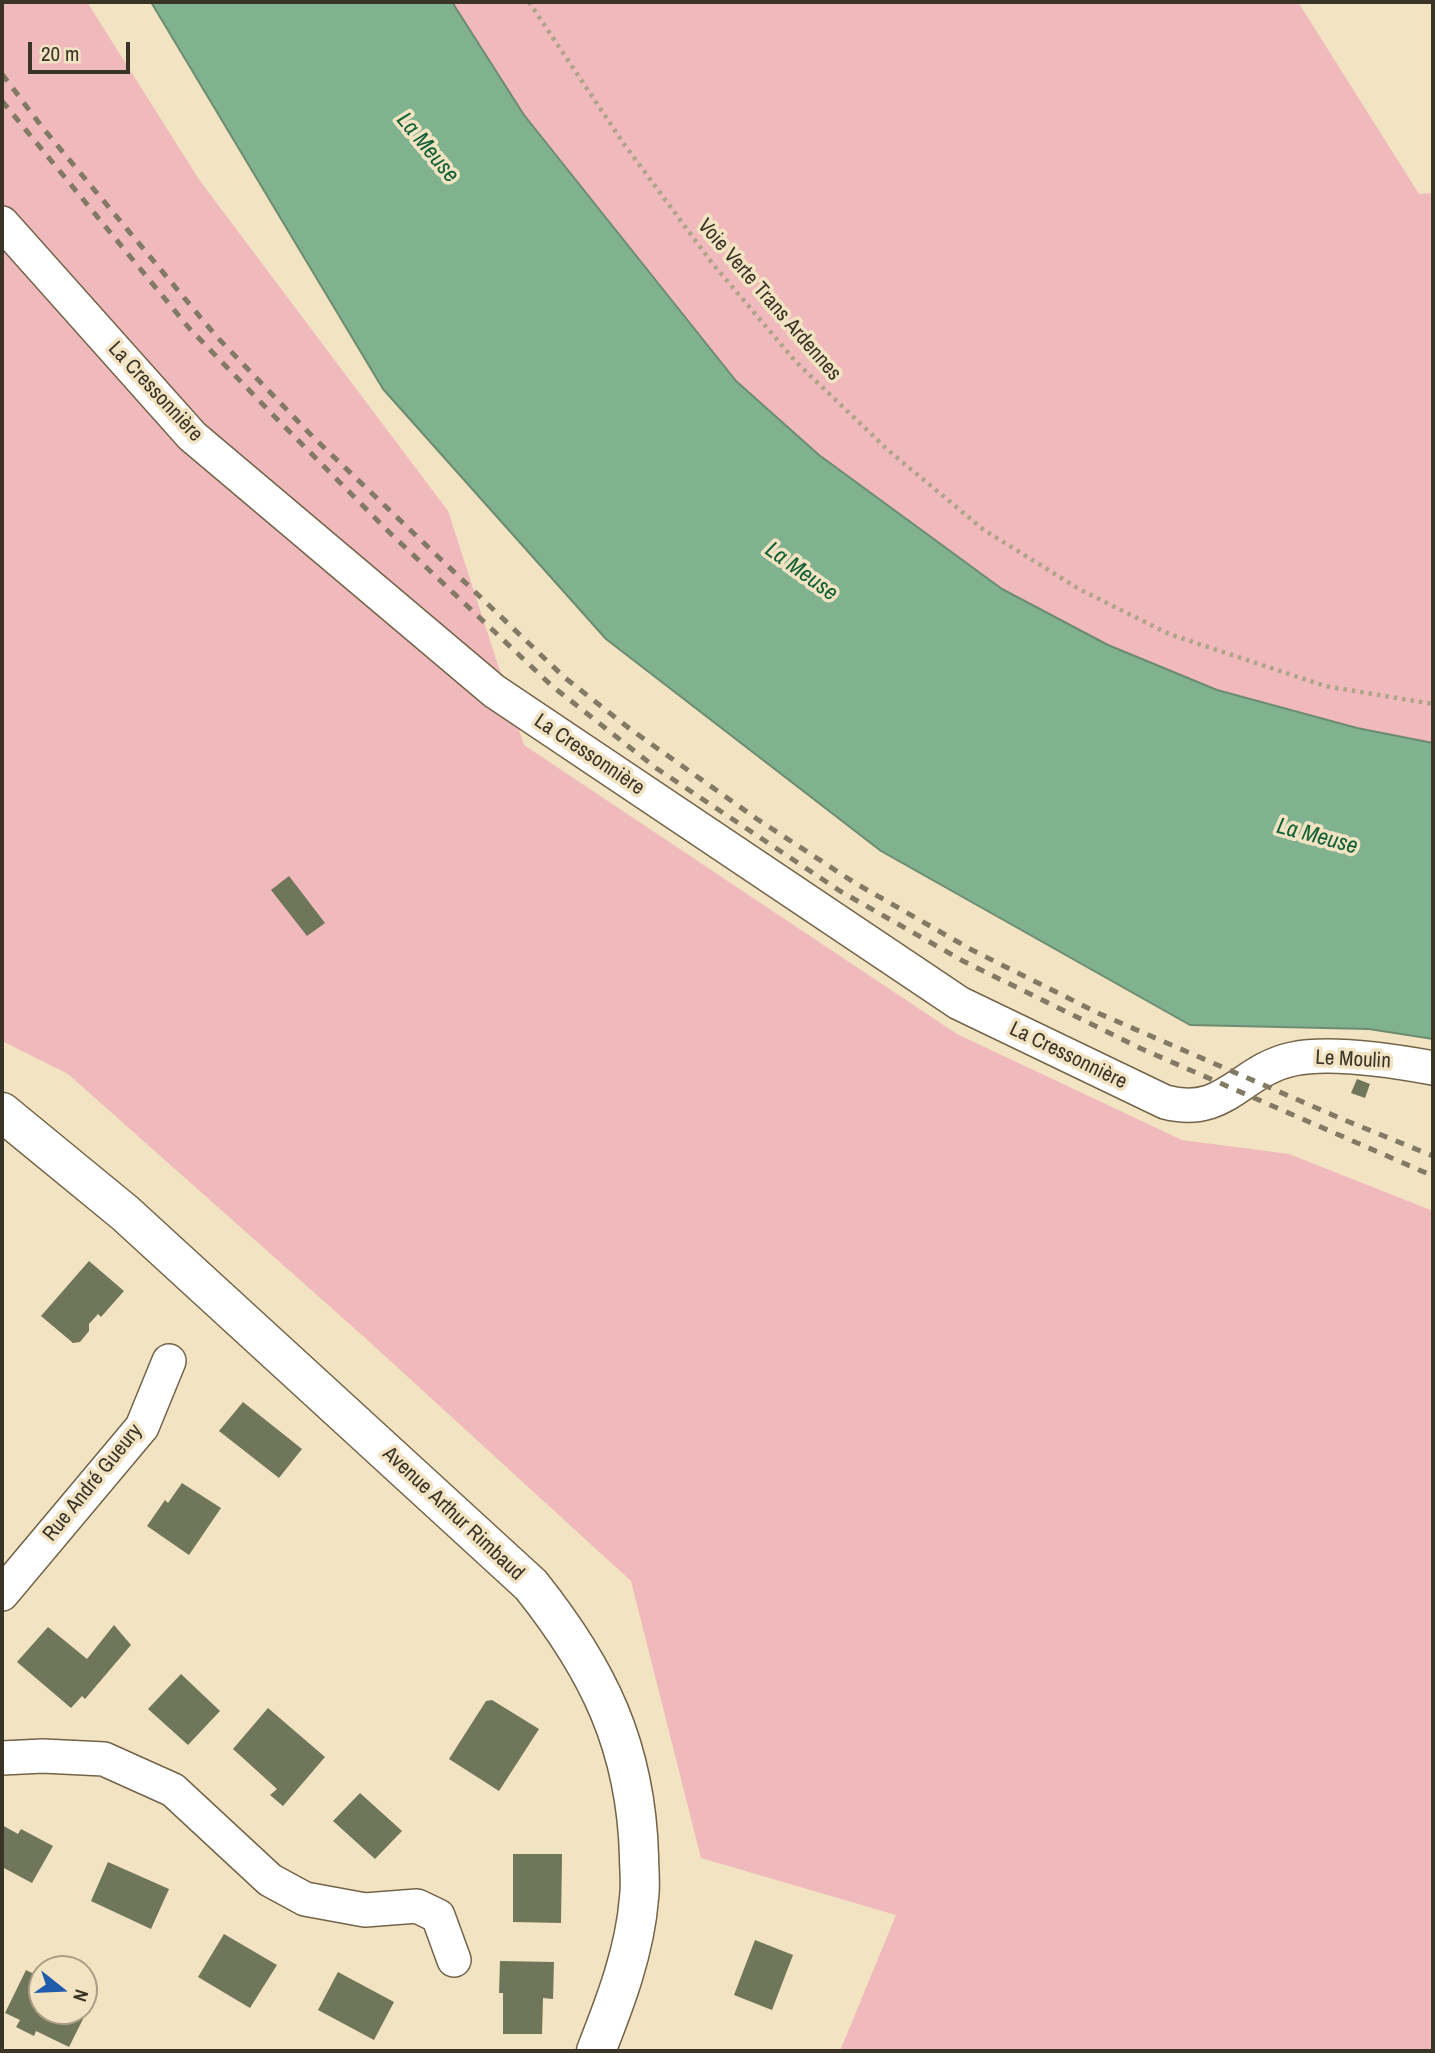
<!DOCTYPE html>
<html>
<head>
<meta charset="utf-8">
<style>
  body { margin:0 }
  #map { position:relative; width:1435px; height:2053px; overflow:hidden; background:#f2e3c3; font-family:"Archivo Narrow",sans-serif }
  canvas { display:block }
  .frame { position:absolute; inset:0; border:4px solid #3a3427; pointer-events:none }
  .north { position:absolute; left:28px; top:1955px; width:70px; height:70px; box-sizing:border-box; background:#f2e3c3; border:2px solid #a89d85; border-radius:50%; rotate:108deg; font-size:19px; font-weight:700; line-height:28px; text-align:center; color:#3a3427 }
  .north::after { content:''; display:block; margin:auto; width:24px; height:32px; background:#205cad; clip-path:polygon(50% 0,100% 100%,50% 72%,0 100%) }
  .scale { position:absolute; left:28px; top:42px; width:102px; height:32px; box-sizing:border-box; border:4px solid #3a3427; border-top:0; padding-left:9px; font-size:21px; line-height:24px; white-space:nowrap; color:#3a3427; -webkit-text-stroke:5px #f2e3c3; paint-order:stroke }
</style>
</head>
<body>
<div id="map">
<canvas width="1435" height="2053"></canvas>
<div class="frame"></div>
<div class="north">N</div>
<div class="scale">20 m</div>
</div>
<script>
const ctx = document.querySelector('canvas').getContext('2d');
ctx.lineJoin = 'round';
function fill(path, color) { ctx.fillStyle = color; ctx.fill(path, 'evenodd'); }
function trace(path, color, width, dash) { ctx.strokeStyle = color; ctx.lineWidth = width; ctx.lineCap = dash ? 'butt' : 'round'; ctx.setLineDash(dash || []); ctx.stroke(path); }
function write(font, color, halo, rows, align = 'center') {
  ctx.font = font + ' "Archivo Narrow",sans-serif'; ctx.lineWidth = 7; ctx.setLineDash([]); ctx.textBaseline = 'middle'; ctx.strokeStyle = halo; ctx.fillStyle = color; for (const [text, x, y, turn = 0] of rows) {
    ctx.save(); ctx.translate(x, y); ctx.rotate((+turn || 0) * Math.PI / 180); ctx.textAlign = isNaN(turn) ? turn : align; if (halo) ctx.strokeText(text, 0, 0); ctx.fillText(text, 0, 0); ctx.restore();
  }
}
fill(new Path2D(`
  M2,2H87L200,181L448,511L524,745L957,1034L1182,1140L1289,1154L1433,1211V2051H840L896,1915L701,1858L631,1581L363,1336L68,1074L2,1041Z
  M452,2H1298L1419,194L1433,193V743L1357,728L1217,690L1108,645L1002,589L819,455L736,381L524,115Z`), '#f0b9bb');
const water = new Path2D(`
  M151,2H452L524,115L736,381L819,455L1002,589L1108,645L1217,690L1357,728L1433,743V1039L1369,1029L1190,1025L881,851L606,639L383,389Z`);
fill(water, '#81b290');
trace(water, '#6c8c70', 2);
fill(new Path2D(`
  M289,876L325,923L307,936L271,890Z
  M1357,1079L1370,1084L1365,1098L1351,1093Z
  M89,1261L124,1291L101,1317L98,1314L89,1324V1331L80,1342L73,1343L41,1316Z
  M243,1402L302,1449L279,1478L219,1431Z
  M182,1483L221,1508L189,1555L147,1526L165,1500L168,1503Z
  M114,1625L131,1645L85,1699L82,1696L71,1708L17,1662L48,1627L87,1659Z
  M181,1674L220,1711L188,1745L148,1709Z
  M492,1700L539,1729L499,1791L449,1759L486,1701Z
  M268,1708L325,1757L283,1806L270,1795L277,1789L233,1749Z
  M360,1793L402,1831L375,1859L333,1821Z
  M2,1825L18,1834L21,1829L53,1846L32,1883L2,1867Z
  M513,1854H562L561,1923L513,1922Z
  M108,1862L169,1889L151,1929L91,1901Z
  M224,1934L277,1965L250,2008L198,1977Z
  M755,1940L793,1955L772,2010L734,1995Z
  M500,1961L554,1962L553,1999L543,1998L542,2034H503V1993H499Z
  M26,1970L42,1978V2011H84V2000L91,2003L69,2047L36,2031L34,2036L16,2027L20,2020L5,2013Z
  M338,1972L394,2002L374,2040L318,2010Z`), '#6f7659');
const street = new Path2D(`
  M2,223L192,436L494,691L959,1003L1165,1102C1226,1118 1240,1070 1293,1059C1331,1051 1395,1061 1433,1068
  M2,1594L142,1427L169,1361
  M2,1758L43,1756L104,1759L173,1790L270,1880L305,1899L365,1910L417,1906L438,1916L454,1960`);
const secondary = new Path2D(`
  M2,1112L125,1213L531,1585C598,1669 636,1746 639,1856C639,1870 641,1884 639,1898C635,1951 615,2003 596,2051`);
trace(street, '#726448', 36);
trace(secondary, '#726448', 41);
trace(new Path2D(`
  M529,2L624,144L712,263L796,362L889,451L984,530L1079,589L1169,634L1325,686L1433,704`), '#afa38a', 4.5, [3.5, 5]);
trace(street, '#fff', 33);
trace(secondary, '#fff', 38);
trace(new Path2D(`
  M2,74L42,127L216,336L313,437L564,677L630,729L757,819L855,883L972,950L1100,1014L1342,1119L1433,1156
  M2,101L189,328L277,419L391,534L552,686L656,768L840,891L963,961L1142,1049L1433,1176`), '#837a65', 5, [9, 9]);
write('21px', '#3a3427', '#f2e3c3', [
  ["Voie Verte Trans Ardennes",769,300,49],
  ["La Cressonnière",155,392,47],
  ["La Cressonnière",589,755,34],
  ["La Cressonnière",1068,1056,26],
  ["Le Moulin",1353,1060,3],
  ["Rue André Gueury",93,1483,-51],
  ["Avenue Arthur Rimbaud",453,1514,43]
]);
write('italic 23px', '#126136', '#f2e3c3', [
  ["La Meuse",427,148,50],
  ["La Meuse",801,572,36],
  ["La Meuse",1317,837,15]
]);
</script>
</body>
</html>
